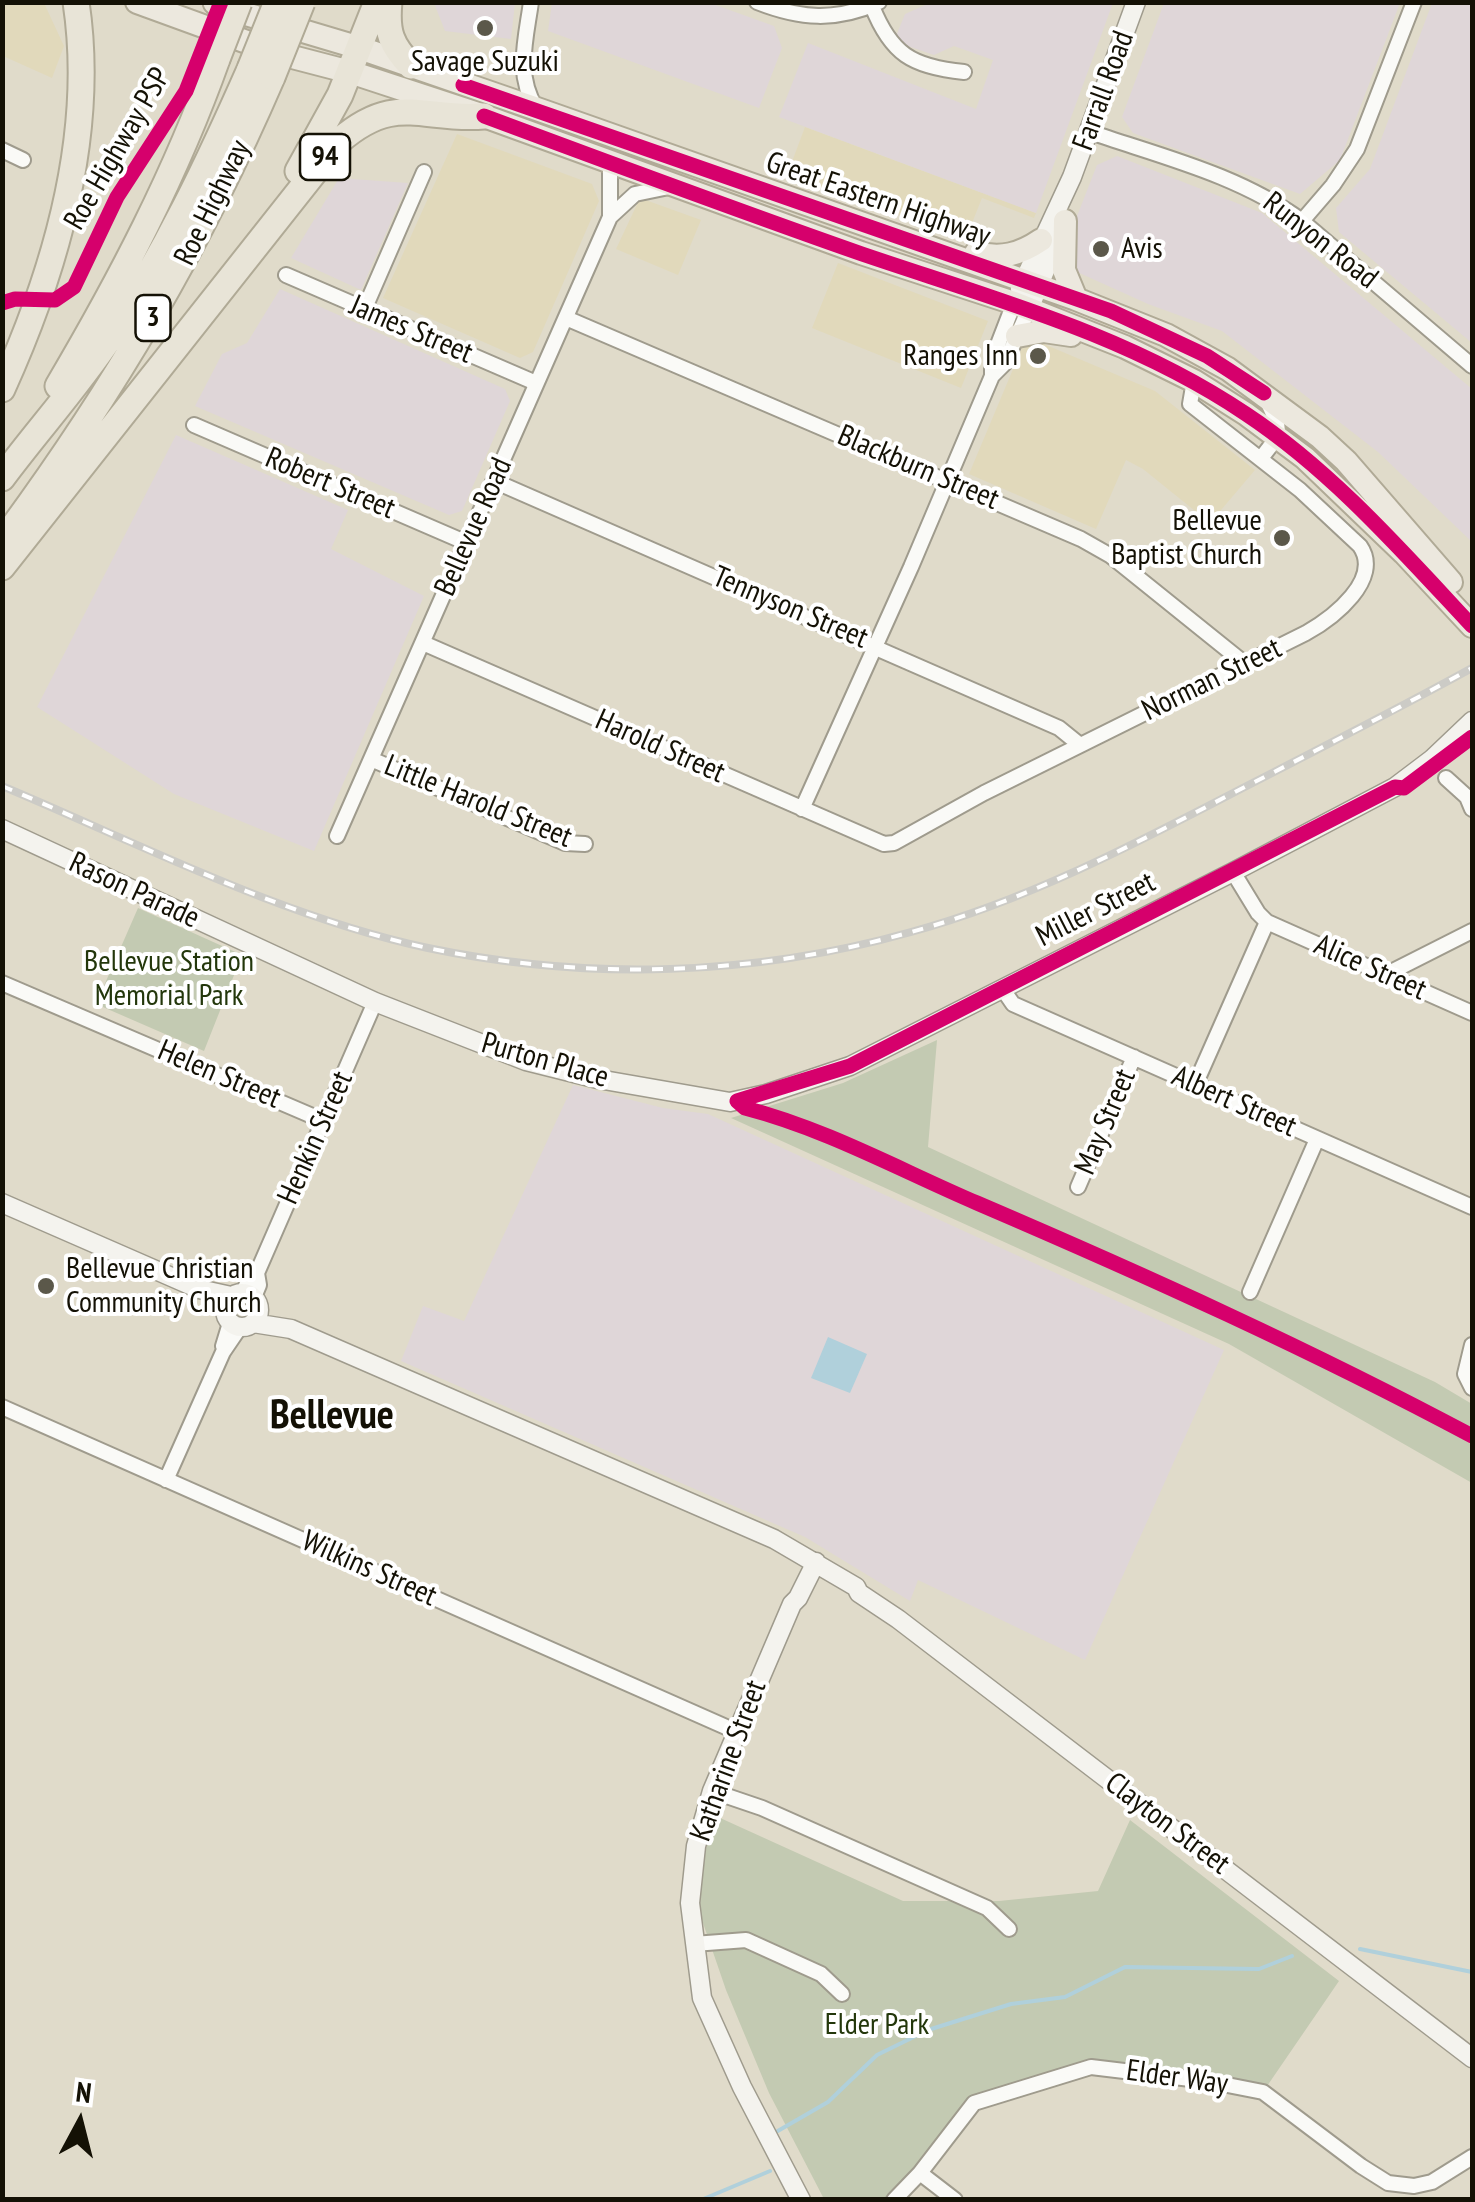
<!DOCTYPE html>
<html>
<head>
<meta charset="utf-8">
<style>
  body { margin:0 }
  #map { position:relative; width:1475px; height:2202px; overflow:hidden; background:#e0dbca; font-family:"PT Sans Narrow",sans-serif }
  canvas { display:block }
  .frame { position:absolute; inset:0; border:5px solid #141105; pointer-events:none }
  .north { position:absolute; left:30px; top:2072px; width:100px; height:100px; -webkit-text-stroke:8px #fff; paint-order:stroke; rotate:7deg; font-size:28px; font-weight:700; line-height:40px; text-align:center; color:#141105 }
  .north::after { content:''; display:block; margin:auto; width:35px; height:45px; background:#141105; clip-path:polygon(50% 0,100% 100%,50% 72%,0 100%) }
</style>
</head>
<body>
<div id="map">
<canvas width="1475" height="2202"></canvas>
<div class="frame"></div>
<div class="north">N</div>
</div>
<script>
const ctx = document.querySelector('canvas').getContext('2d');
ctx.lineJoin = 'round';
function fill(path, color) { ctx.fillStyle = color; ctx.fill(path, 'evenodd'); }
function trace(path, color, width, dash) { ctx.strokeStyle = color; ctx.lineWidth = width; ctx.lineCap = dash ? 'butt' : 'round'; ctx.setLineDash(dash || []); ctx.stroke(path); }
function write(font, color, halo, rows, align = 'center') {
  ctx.font = font + ' "PT Sans Narrow",sans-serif'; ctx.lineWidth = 8; ctx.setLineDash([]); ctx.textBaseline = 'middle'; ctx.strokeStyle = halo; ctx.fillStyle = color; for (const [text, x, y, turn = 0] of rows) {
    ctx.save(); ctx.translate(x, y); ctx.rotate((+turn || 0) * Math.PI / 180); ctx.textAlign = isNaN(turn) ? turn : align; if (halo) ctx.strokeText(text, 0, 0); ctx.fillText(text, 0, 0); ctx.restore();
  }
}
fill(new Path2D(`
  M3,2L44,3L64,46L52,78L3,56Z
  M805,127L1036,213L1034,218L982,198L966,238L787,175Z
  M457,134L592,184L599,201L533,352L520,358L383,298Z
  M640,198L701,220L678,275L616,249Z
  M838,263L988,321L961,388L812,328Z
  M1032,339L1155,391L1255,470L1210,523L1143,469L1126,460L1096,529L969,474L1024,343Z`), '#e1d9bb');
fill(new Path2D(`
  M434,3H515L511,39L445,31Z
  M552,3H710L774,26L782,48L759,108L548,31Z
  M930,3H1113L1036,213L779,117L808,43L976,109L993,60L954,46L934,55L902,44L896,36L905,14Z
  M1164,3H1400L1340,160L1300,194L1133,133L1122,117Z
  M1432,3H1472V343L1339,232L1336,208L1370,169Z
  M1117,156L1262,213L1472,389V542L1378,452L1222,331L1148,304L1075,271L1070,234L1097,165Z
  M339,178L408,183L361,290L291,258Z
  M280,289L505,389L510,401L462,511L449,515L195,406L222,354L247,343Z
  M176,435L348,510L331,549L424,596L314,851L174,794L37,707Z
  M573,1085L663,1108L708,1114L1224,1350L1085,1660L918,1580L910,1601L805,1537L401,1361L423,1306L464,1321Z`), '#dfd6d8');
fill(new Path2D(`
  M138,908L242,955L204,1051L96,1004Z
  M937,1040L928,1147L1435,1382L1472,1404V1483L1229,1344L731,1118L843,1083Z
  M718,1817L903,1901H999L1098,1891L1130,1820L1339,1981L1263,2092L1091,2067L974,2103L894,2199H824L769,2093L726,1990L691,1888Z`), '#c3cab2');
fill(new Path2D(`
  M828,1337L867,1354L850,1393L811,1378Z`), '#b0d0db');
trace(new Path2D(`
  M1360,1949L1472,1972
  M776,2132L828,2102L877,2055L928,2030L1011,2004L1065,1997L1125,1967L1259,1969L1292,1956
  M701,2200L770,2171`), '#b0d0db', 4);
const minor = new Path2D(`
  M531,2C526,39 515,74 536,108
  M757,2C800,19 836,22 879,2
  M872,6C891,54 912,67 964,72
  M1090,132C1163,157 1239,175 1302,221L1472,366
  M2,150L23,160
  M610,217L635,194L669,187
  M1302,221L1333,185L1357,149L1414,2
  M286,275L536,383
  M364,310L424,172
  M566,318L1081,539L1111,556L1244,663
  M992,376V360L1014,303
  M194,425L467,543
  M1261,458C1281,433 1283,433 1268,403
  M494,481L1059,728L1080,745
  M423,643L884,844L894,843L984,793L1306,633C1333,618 1383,579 1360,546L1300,490L1190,404L1194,381
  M371,759L565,843L585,844
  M1446,778L1467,797L1472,809
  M802,809L911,567L992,376L1005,363L1029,309
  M337,836L610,217V163
  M1233,872L1258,913L1267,922L1472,1013
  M1385,975L1472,931
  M2,983L324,1121
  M1002,988L1013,1004L1472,1207
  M1195,1085L1267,922
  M1078,1187L1134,1057
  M243,1292L249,1280L257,1273L375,1002
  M1250,1292L1317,1139
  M254,1297L259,1285L257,1273
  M1472,1345L1465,1374L1472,1388
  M223,1346L230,1323
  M2,1407L735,1731
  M166,1480L223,1352L240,1327
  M712,1791L762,1808L987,1908L1009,1929
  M694,1944L746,1940L821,1974L842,1994
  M920,2173L955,2200
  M894,2200L920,2173L974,2103L1091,2067L1207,2081L1263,2092L1361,2166L1388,2183L1414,2186L1432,2182L1472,2157`);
const secondary = new Path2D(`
  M1020,289L1072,177L1136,2
  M1029,309L1062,230
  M2,829L375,1002L526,1061L598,1079L730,1102L766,1094L850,1066L1233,872L1395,787L1432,759L1472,721
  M2,1203L199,1289L231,1296
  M225 1310a17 17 0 1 1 34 0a17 17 0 1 1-34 0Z
  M253,1323L291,1329L774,1539L856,1587L859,1593L898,1619L1472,2058
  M801,2200L742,2087L702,1998L690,1903L696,1846L712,1791L792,1604L798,1598L816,1562`);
const trunk = new Path2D(`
  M137,2L277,53L350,72L484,116L861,253L1014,303L1125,347L1194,381L1246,414L1305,458L1404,553L1472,626
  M219,6L360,48L537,109L1076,299L1166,335L1228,369L1320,437L1346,461L1451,582
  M1065,221L1064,270L1076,299
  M976,253C1001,259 1019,255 1041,240
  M1017,336L1044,331L1071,335`);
const motorway = new Path2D(`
  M216,2L222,7
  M389,2C386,32 391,45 411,66
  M298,171L340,95L377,2
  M58,386C120,281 176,174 217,59
  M2,389C56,270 96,134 76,2
  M2,478C37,431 76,388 109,339C165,254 209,162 250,69
  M5,538C113,392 200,244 272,77
  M2,567L339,141C396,92 421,121 484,116`);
trace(minor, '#9f9b8d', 18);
trace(secondary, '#9f9b8d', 21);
trace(trunk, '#b0aa96', 26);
trace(motorway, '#b0aa96', 29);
trace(minor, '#fafaf7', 14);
trace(secondary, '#f4f3ee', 18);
trace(trunk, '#ece8de', 22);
trace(motorway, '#e8e4d7', 25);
const rail = new Path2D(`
  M2,786C140,844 282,917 428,948C587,981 755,976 911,932C1025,901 1131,846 1235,792C1315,751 1394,711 1472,668`);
trace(rail, '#cccbc6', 8);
trace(rail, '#fff', 4, [11]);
const motorwayBridge = new Path2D(`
  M217,59L239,2
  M250,69L277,2
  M272,77L302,2`);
trace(motorwayBridge, '#b0aa96', 29, []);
trace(motorwayBridge, '#e8e4d7', 25);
trace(new Path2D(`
  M463,85L1111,311L1207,356L1264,393
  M484,116C610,163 736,210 862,254C994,299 1129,335 1246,414C1332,471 1402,551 1472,626
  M2,303L15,299L55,300L74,287L117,197L186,91L221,2
  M737,1101L850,1066L1395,787L1404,788L1472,737
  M737,1101L745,1108C826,1129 900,1170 977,1203C1145,1275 1311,1350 1472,1436`), '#d6006c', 15);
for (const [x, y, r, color] of [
  [485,28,10,"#5b584a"],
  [1101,249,10,"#5b584a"],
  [1038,356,10,"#5b584a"],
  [1282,538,10,"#5b584a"],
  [46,1286,10,"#5b584a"]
]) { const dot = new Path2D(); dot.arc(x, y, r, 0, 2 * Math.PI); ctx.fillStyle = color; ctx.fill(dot); trace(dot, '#fff', 4); }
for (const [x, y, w] of [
  [325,157,50],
  [153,318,35]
]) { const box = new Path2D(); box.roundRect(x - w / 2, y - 23, w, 46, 8); ctx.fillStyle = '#fff'; ctx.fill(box); trace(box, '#141105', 2.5); }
write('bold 28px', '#141105', null, [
  ["94",325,157],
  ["3",153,318]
]);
write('30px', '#141105', '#fff', [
  ["Savage Suzuki",485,62,"center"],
  ["Avis",1121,249],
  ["Ranges Inn",1018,356,"right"],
  ["Bellevue",1262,521,"right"],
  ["Baptist Church",1262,555,"right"],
  ["Bellevue Christian",66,1269],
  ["Community Church",66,1303]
], 'left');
write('30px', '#141105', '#fff', [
  ["Farrall Road",1104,91,-70],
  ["Roe Highway PSP",118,149,-60],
  ["Great Eastern Highway",878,200,19],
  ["Roe Highway",213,203,-64],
  ["Runyon Road",1320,241,38],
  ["James Street",411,330,23],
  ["Blackburn Street",918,468,23],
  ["Robert Street",330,484,23],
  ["Bellevue Road",474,527,-66],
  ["Tennyson Street",790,608,23],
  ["Norman Street",1212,680,-26],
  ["Harold Street",660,747,24],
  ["Little Harold Street",478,802,22],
  ["Rason Parade",134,891,25],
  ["Miller Street",1096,910,-27],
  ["Alice Street",1370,968,24],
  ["Purton Place",545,1061,16],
  ["Helen Street",219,1075,23],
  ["Albert Street",1234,1102,24],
  ["May Street",1106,1122,-67],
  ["Henkin Street",316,1138,-66],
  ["Wilkins Street",369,1569,24],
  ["Katharine Street",729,1761,-70],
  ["Clayton Street",1167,1824,37],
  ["Elder Way",1177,2078,8]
]);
write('30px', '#23370b', '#fff', [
  ["Bellevue Station",169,962],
  ["Memorial Park",169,996],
  ["Elder Park",877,2025]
]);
write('bold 40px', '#141105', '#fff', [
  ["Bellevue",332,1417]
]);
</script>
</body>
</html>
